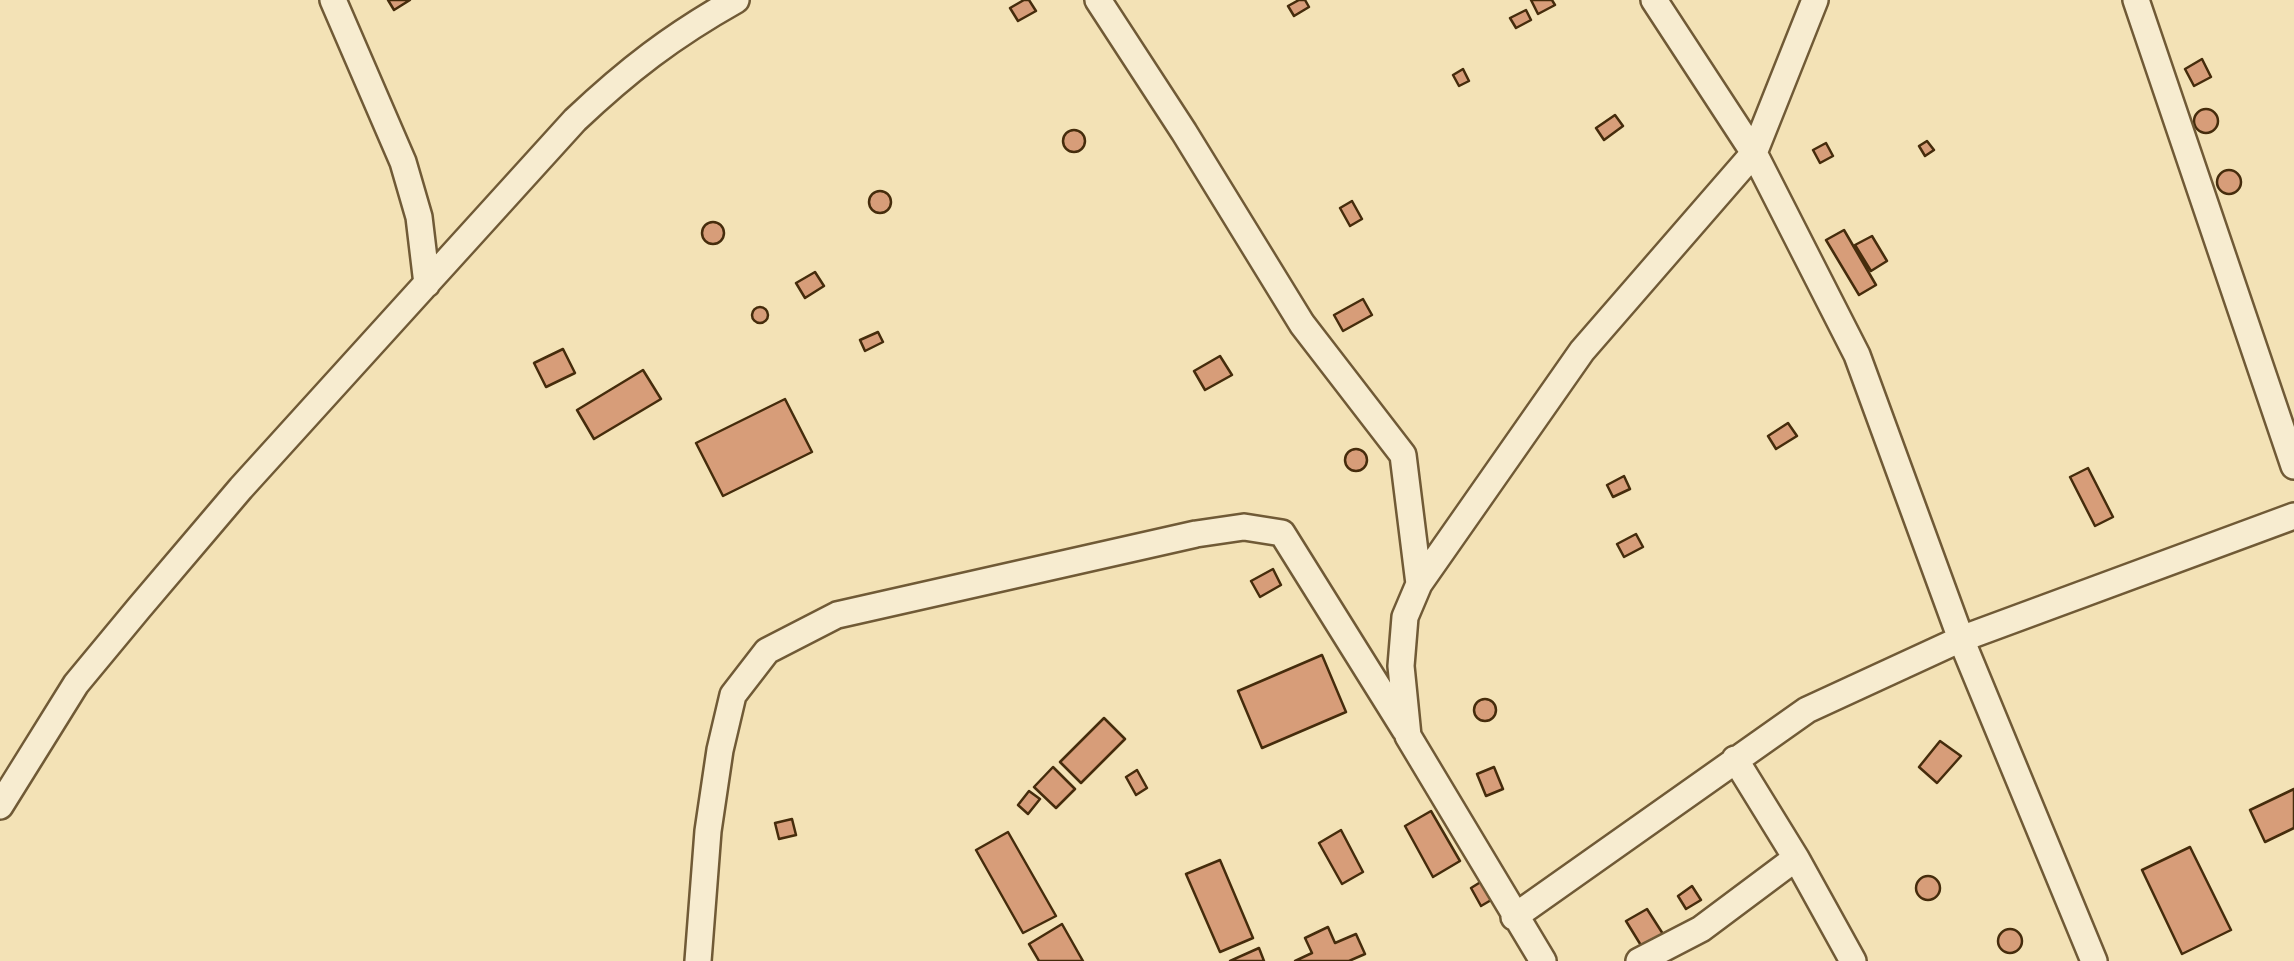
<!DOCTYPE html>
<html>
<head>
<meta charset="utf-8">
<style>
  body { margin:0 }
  canvas { display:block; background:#f3e2b6 }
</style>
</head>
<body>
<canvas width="2294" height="961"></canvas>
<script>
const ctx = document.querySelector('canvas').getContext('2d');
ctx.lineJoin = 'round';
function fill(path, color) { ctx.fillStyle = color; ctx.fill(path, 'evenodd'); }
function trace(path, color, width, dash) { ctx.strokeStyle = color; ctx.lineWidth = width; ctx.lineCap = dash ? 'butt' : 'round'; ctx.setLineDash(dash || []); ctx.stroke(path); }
const building = new Path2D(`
  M388,0H410L394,10Z
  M1024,0H1029L1036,11L1018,21L1010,8Z
  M1299,0H1305L1309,7L1294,16L1288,6Z
  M1531,0H1552L1555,5L1538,14Z
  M1526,10L1531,20L1516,28L1510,18Z
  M2202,59L2211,77L2194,86L2185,69Z
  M1463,69L1469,81L1459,86L1453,75Z
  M2194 121a12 12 0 1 1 24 0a12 12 0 1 1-24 0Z
  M1615,115L1623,126L1604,140L1596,128Z
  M1063 141a11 11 0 1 1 22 0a11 11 0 1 1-22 0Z
  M1927,141L1934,150L1925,156L1919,146Z
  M1826,143L1833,156L1820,163L1813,150Z
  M2217 182a12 12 0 1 1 24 0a12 12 0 1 1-24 0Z
  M869 202a11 11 0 1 1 22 0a11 11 0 1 1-22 0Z
  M1352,201L1362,219L1350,226L1340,208Z
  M702 233a11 11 0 1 1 22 0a11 11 0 1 1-22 0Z
  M1844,230L1876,285L1859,295L1826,240Z
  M1872,236L1887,261L1871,271L1855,245Z
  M815,272L824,286L805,298L796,283Z
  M1363,299L1372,315L1343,331L1334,315Z
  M752 315a8 8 0 1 1 16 0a8 8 0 1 1-16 0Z
  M878,332L883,342L865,351L860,340Z
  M563,349L575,373L546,387L534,363Z
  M1220,356L1232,375L1205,390L1194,371Z
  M643,370L661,399L594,439L577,410Z
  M785,399L812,452L723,496L696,443Z
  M1788,423L1797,436L1776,449L1768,436Z
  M1345 460a11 11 0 1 1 22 0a11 11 0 1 1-22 0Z
  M2088,468L2113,517L2095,526L2070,477Z
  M1624,476L1630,489L1613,497L1607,485Z
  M1636,534L1643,547L1624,557L1617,544Z
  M1273,569L1281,585L1260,597L1251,581Z
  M1322,655L1346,712L1262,748L1238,691Z
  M1474 710a11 11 0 1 1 22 0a11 11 0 1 1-22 0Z
  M1104,718L1125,739L1081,783L1060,762Z
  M1940,741L1961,756L1937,783L1919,767Z
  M1053,767L1075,789L1056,808L1034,787Z
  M1494,767L1503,789L1486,796L1477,774Z
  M1137,770L1147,788L1136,795L1126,777Z
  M2294,789V828L2265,842L2250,810Z
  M1029,791L1040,799L1028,814L1018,805Z
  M1431,811L1460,861L1433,877L1405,826Z
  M792,819L796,835L779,839L775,823Z
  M1341,830L1363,872L1342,884L1319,843Z
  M1008,832L1056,916L1023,933L976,850Z
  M2190,847L2231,930L2182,954L2142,870Z
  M1220,860L1253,938L1220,952L1186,874Z
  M1916 888a12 12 0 1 1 24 0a12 12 0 1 1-24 0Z
  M1487,878L1498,896L1481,906L1471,888Z
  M1692,886L1701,900L1686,909L1678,896Z
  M1647,909L1663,934L1642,947L1626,921Z
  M1062,924L1083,961H1039L1029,944Z
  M1328,927L1335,943L1356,934L1365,954L1349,961H1295L1312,953L1305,938Z
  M1998 941a12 12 0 1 1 24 0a12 12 0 1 1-24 0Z
  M1259,948L1264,961H1230Z`);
fill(building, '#d79d79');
trace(building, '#452c0c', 2.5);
const street = new Path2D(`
  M333,0L403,162L419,217L427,284
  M1098,0L1184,132L1302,324L1403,455L1419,584
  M1654,0L1754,153L1857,355L1961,639L2094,961
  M2136,0L2294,466
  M1735,759L1796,858L1853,961
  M0,806L76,684L139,608L241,488L575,120C628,70 672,36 736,0
  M1514,917L1807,710L1961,639L2294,516
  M698,961L708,831L720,750L733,695L767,651L837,615L1196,534L1244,527L1282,533L1405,730
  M1543,961L1408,736L1401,666L1405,617L1419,584L1582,351L1754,153L1815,0
  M1639,961L1701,929L1796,858`);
trace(street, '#705a36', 30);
trace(street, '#f7ecd0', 25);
</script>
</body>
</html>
